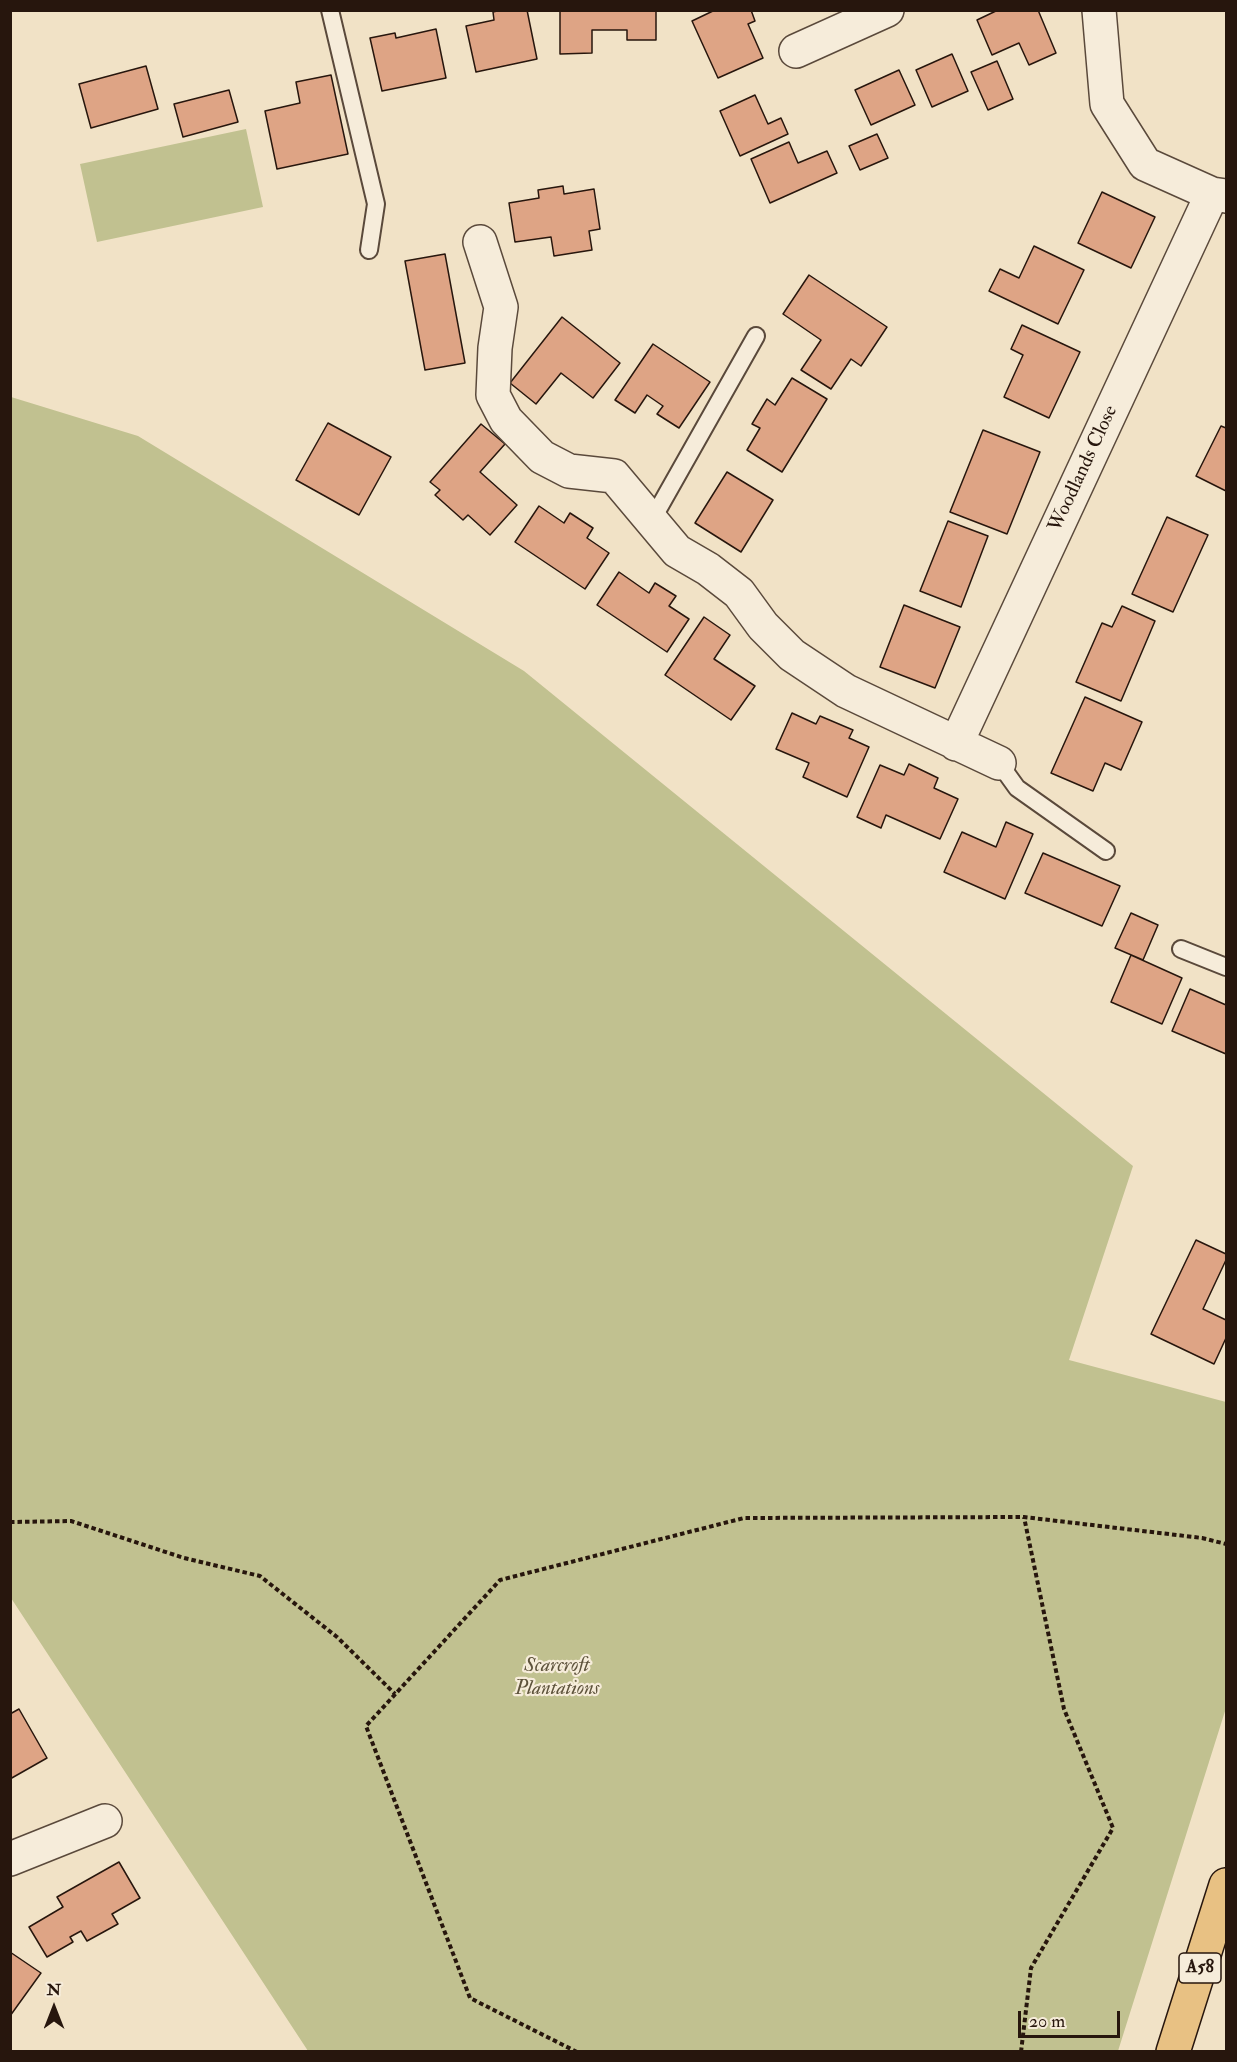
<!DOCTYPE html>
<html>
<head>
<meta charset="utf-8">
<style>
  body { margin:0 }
  #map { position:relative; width:1237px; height:2062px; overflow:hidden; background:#f1e2c6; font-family:"IM FELL Double Pica",serif }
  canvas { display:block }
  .frame { position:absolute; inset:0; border:12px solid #27160d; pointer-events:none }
  .north { position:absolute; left:24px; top:1978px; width:60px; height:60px; -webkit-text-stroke:4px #f6ecda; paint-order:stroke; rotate:0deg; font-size:16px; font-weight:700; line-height:24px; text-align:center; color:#27160d }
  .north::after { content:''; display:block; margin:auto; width:21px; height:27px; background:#27160d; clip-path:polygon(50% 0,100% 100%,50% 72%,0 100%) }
  .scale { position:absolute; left:1018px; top:2011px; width:102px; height:27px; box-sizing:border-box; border:3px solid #27160d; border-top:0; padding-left:8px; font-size:18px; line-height:21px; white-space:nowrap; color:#27160d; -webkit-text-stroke:4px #f6ecda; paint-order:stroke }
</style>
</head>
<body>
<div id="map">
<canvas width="1237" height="2062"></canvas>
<div class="frame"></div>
<div class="north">N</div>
<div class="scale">20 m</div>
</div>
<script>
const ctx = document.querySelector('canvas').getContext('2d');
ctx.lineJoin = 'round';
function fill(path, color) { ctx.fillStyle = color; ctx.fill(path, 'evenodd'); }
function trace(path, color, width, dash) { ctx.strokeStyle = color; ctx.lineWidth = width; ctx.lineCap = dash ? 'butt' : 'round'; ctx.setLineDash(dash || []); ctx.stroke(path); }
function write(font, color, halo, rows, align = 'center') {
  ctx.font = font + ' "IM FELL Double Pica",serif'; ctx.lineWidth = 4.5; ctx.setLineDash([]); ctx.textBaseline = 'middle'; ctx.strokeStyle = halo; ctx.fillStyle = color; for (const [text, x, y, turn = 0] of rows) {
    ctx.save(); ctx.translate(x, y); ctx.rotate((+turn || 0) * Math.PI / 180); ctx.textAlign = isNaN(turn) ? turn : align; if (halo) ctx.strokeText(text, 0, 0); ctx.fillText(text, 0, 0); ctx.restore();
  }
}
fill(new Path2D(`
  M246,129L263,207L97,242L80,164Z
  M11,397L138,436L524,671L1133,1166L1069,1360L1226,1402V1708L1118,2051H308L11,1598Z`), '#c1c190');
const building = new Path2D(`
  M501,10H527L537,59L476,72L466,26L494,20L493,12Z
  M560,10H656V40H627V30H592V53L560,54Z
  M715,10H751L755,21L748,24L763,58L718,78L692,21Z
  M998,10H1038L1056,53L1029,65L1019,43L992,55L977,20Z
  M436,29L446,78L382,91L370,38L395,33L396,38Z
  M952,54L968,91L932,107L916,70Z
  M997,61L1013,99L988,110L971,72Z
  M146,66L158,109L91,128L79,84Z
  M899,70L915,105L871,125L855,90Z
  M331,75L348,154L277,169L265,111L300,103L296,82Z
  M229,90L238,122L183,137L174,104Z
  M755,95L768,124L781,118L788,134L740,156L720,111Z
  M877,134L888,158L860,170L849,146Z
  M789,142L798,163L827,151L837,173L770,203L751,159Z
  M563,186L564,194L594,189L600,229L589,231L592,250L554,256L551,237L515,242L509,203L539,198L538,190Z
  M1102,192L1155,217L1131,268L1078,243Z
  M1034,246L1084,270L1058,324L989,291L1000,269L1019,278Z
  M445,254L465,363L425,370L405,261Z
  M809,275L887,327L861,366L851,359L831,389L801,370L821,340L783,314Z
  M562,317L620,363L593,398L561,373L536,404L510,383Z
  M1022,325L1080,352L1049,418L1004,397L1023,355L1011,349Z
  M653,344L710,382L679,428L657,414L663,406L647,395L635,413L615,400Z
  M792,378L827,399L782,472L747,450L760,428L752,424L767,399L775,405Z
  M328,423L391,457L359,515L296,480Z
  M481,424L505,444L480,472L517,505L490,535L468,515L463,520L435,495L440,490L430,482Z
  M1221,426L1226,428V491L1196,476Z
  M983,430L1040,452L1007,534L950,512Z
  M727,472L773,500L741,552L695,523Z
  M539,506L564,523L570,513L593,528L587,538L609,553L585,589L515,542Z
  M1167,517L1208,535L1173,612L1132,594Z
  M948,521L988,536L961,607L920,591Z
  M619,572L649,593L655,583L676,596L669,606L689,619L667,652L597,605Z
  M904,605L960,627L935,688L880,667Z
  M1122,606L1155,621L1121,701L1076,682L1102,623L1112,627Z
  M704,617L730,635L714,659L755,686L731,720L665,675Z
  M1085,697L1142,722L1121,770L1105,763L1093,791L1051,773Z
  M792,713L816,724L820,716L853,730L849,738L869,747L847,797L803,777L809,763L776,749Z
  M909,764L938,778L934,788L958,799L940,839L886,815L881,828L857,817L880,765L904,775Z
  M1006,822L1033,834L1005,899L944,872L962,832L996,847Z
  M1043,853L1120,886L1102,926L1025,893Z
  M1131,913L1158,925L1143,960L1115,948Z
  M1131,955L1182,978L1162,1024L1111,1002Z
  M1190,989L1226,1005V1054L1172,1031Z
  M1196,1240L1226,1254V1260L1203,1309L1226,1320V1338L1214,1364L1151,1334Z
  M19,1709L47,1758L10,1779V1714Z
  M119,1862L140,1898L112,1914L118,1924L87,1941L81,1931L70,1937L73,1942L47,1957L29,1927L63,1907L57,1897Z
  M10,1952L41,1973L10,2016Z`);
fill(building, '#dea485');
trace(building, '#27160d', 1.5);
const service = new Path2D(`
  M330,10L376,204L369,250
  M652,520L756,336
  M999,763L1017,788L1106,851
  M1181,949L1226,967`);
const minor = new Path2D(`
  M1099,10L1107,104L1145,164L1212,194L1226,196
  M796,51L887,10
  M480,242L501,307L495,348L493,395L506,420L542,457L569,471L614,476L677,551L708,569L739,593L763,626L792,655L846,691L999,763
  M956,744L1212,194
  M10,1859L105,1821`);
const primary = new Path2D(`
  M1173,2052L1226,1885`);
trace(service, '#5a493b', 20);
trace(minor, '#5a493b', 36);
trace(primary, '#27160d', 36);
trace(new Path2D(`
  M10,1522L71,1521L184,1558L260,1576L337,1637L395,1694
  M577,2052L470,1998L366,1726L500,1580L744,1518L1024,1517L1202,1538L1226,1544
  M1021,2052L1031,1968L1113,1828L1064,1709L1024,1517`), '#27160d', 4, [4.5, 3]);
trace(service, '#f6ecda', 16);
trace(minor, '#f6ecda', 33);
trace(primary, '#e8c183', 33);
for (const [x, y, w] of [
  [1200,1968,42]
]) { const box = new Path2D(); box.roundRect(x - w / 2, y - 15, w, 30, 4.5); ctx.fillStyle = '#f6ecda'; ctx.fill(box); trace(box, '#27160d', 1.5); }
write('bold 18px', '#27160d', null, [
  ["A58",1200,1968]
]);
write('20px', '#27160d', '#f6ecda', [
  ["Woodlands Close",1084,469,-65]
]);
write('italic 20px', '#5d523b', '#f6ecda', [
  ["Scarcroft",557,1667],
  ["Plantations",557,1690]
]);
</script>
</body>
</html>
